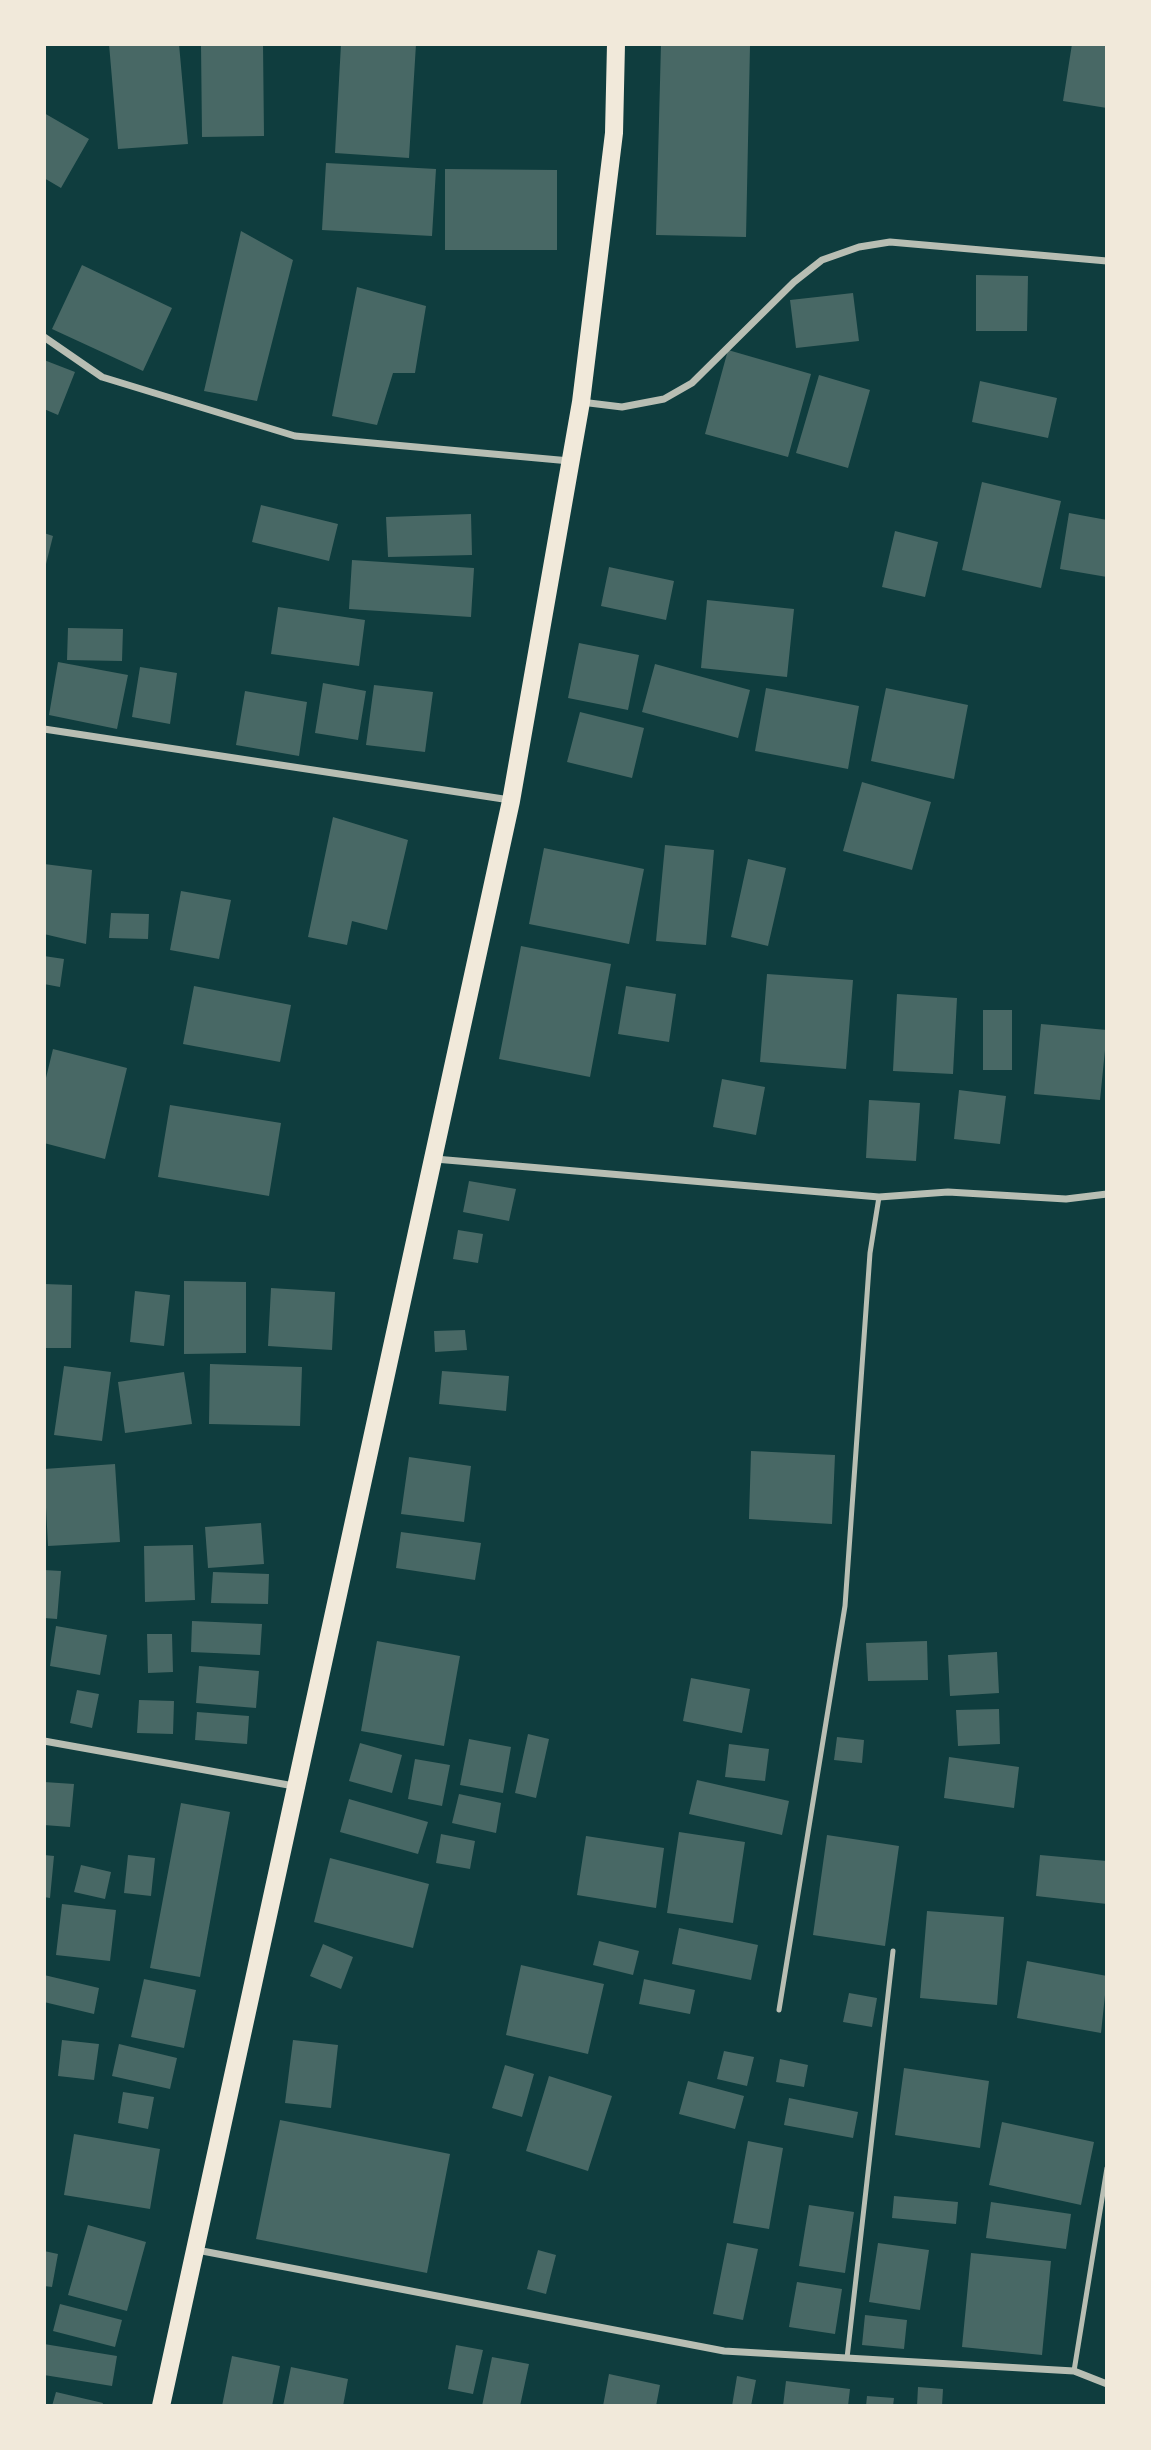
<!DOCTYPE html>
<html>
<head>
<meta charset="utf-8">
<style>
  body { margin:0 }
  #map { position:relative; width:1151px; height:2450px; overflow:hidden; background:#0f3d3e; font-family:"Archivo Narrow",sans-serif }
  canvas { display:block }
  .frame { position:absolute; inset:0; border:46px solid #f1e9da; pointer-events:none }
</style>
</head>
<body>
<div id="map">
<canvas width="1151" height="2450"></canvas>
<div class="frame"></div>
</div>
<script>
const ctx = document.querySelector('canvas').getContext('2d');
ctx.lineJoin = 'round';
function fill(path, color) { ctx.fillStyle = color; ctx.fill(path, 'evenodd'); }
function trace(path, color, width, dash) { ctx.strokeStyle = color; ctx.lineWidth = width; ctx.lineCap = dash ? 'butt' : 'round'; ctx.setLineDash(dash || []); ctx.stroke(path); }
fill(new Path2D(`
  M109,44H179L188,144L118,149Z
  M201,44H263L264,136L202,137Z
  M341,44H416L409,158L335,153Z
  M661,44L750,46L746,237L656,235Z
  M1072,44H1107V108L1063,101Z
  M44,113L89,139L61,188L44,178Z
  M326,163L436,169L432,236L322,230Z
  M445,169L557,170V250H445Z
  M241,231L293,260L257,401L204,391Z
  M82,265L172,308L143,371L52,329Z
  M976,275L1028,276L1027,331H976Z
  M357,287L426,306L415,373H393L377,425L332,416Z
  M853,293L859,341L796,348L790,300Z
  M728,350L811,374L788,457L705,434Z
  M44,360L75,372L58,415L44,409Z
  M819,375L870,390L848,468L796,453Z
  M980,381L1057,398L1048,438L972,422Z
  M982,482L1061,501L1041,588L962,570Z
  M261,505L338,524L329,561L252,542Z
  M1069,513L1107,520V577L1060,569Z
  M471,514L472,555L388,557L386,517Z
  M895,531L938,542L925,597L882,587Z
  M44,533L53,536L45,568H44Z
  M352,560L474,568L471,617L349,609Z
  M609,567L674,581L666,620L601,606Z
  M707,600L794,609L787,677L701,668Z
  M278,607L365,620L359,666L271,654Z
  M68,628L123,629L122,661L67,660Z
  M579,643L639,655L628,710L568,698Z
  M58,662L128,675L117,729L49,715Z
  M655,664L750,690L738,738L642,712Z
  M140,667L177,673L170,724L132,717Z
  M323,683L366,691L358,740L315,733Z
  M374,685L433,692L425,752L366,745Z
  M766,688L859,706L848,769L755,751Z
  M886,688L968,705L954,779L871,761Z
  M245,691L307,702L299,756L236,745Z
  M580,712L644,728L632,778L567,762Z
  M862,782L931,802L912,870L843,851Z
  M333,817L408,840L387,930L352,921L347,945L308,937Z
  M665,845L714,850L706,945L656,941Z
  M544,848L644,869L629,944L529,924Z
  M748,859L786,868L768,946L731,937Z
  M44,864L92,870L86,944L44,934Z
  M181,891L231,900L219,959L170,950Z
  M111,913L149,914L148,939L109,938Z
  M521,946L611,964L590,1077L499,1059Z
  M44,956L64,959L60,987L44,984Z
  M767,974L853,980L846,1069L760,1062Z
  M194,986L291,1005L280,1062L183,1044Z
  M626,986L676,994L669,1042L618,1034Z
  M897,994L957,998L953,1074L893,1071Z
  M983,1010H1012V1070H983Z
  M1041,1024L1107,1030L1100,1100L1034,1094Z
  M53,1049L127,1068L105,1159L44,1143V1086Z
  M722,1079L765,1087L756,1135L713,1127Z
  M959,1090L1006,1096L1000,1144L954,1139Z
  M869,1100L920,1103L916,1161L866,1158Z
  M170,1105L281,1123L269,1196L158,1177Z
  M469,1181L516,1189L509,1221L463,1212Z
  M458,1230L483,1234L478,1263L453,1259Z
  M184,1281L246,1282V1353L184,1354Z
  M44,1284L72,1285L71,1348H44Z
  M271,1288L335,1292L332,1350L268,1346Z
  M135,1291L170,1295L164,1346L130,1342Z
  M465,1330L467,1350L435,1352L434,1331Z
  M210,1364L302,1367L300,1426L209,1424Z
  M64,1366L111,1372L102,1441L54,1435Z
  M442,1371L509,1376L506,1411L439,1404Z
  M184,1372L192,1424L125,1433L118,1382Z
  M751,1451L835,1455L832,1524L749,1519Z
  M409,1457L471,1466L464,1522L401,1514Z
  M115,1464L120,1542L48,1546L44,1469Z
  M261,1523L264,1564L208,1568L205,1527Z
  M401,1532L481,1543L475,1580L396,1568Z
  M193,1545L195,1600L145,1602L144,1546Z
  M44,1570L61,1571L57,1619L44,1618Z
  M213,1572L269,1574L268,1604L211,1603Z
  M192,1621L262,1624L260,1655L191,1652Z
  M56,1626L107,1635L100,1675L50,1666Z
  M147,1634H172L173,1672L148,1673Z
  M377,1641L460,1656L444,1746L361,1731Z
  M927,1641L928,1680L868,1681L866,1643Z
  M997,1652L999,1693L950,1696L948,1655Z
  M199,1666L259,1671L256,1708L196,1703Z
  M691,1678L750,1689L742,1733L683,1721Z
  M77,1690L99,1694L92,1728L70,1723Z
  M139,1700L174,1701L173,1734L137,1733Z
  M999,1709L1000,1744L958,1746L956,1710Z
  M197,1712L249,1716L247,1744L195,1740Z
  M528,1734L549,1739L536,1798L515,1793Z
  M837,1737L864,1740L862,1763L834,1760Z
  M469,1739L511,1747L503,1793L460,1785Z
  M360,1743L402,1755L392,1793L349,1781Z
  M729,1744L769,1749L765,1781L725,1777Z
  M949,1757L1019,1767L1014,1808L944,1798Z
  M415,1759L450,1765L442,1806L408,1799Z
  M697,1780L789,1801L782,1835L689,1814Z
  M44,1782L74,1784L70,1827L44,1825Z
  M459,1794L501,1803L496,1833L452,1823Z
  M349,1799L428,1822L418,1854L340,1832Z
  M181,1803L230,1812L200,1977L150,1968Z
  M679,1832L745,1842L733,1923L667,1913Z
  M441,1834L475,1841L470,1869L436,1863Z
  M827,1835L899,1846L885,1946L813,1935Z
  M586,1836L664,1848L656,1908L577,1895Z
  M44,1855L54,1856L50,1898L44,1897Z
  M128,1855L155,1858L151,1896L124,1893Z
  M1040,1855L1107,1861V1904L1036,1896Z
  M330,1858L429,1884L413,1948L314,1922Z
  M81,1865L111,1872L105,1899L74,1892Z
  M62,1904L116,1910L110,1961L56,1955Z
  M927,1911L1004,1917L997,2005L920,1998Z
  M679,1928L758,1945L751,1980L672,1964Z
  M599,1941L639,1951L633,1975L593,1965Z
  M323,1944L353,1957L341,1989L310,1976Z
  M1027,1961L1107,1976L1101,2033L1017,2018Z
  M521,1965L604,1984L588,2054L506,2035Z
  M44,1975L99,1988L94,2014L44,2002Z
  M144,1979L196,1990L184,2048L131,2037Z
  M644,1979L695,1990L690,2014L639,2004Z
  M849,1993L877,1998L872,2027L843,2022Z
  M62,2040L99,2044L94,2080L58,2076Z
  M293,2040L338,2045L331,2108L285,2103Z
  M119,2044L177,2058L170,2089L112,2076Z
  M724,2051L754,2057L747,2086L717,2079Z
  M780,2059L808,2065L804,2087L776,2082Z
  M505,2065L534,2074L522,2117L492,2108Z
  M904,2068L989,2081L980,2148L895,2135Z
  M549,2076L612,2096L588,2171L526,2151Z
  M688,2081L744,2096L735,2129L679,2114Z
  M123,2092L154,2097L148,2129L118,2123Z
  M789,2098L858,2112L853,2138L784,2125Z
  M280,2120L450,2154L427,2273L256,2239Z
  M1002,2122L1094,2142L1081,2205L989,2185Z
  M74,2134L160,2149L150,2209L64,2195Z
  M748,2141L783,2148L769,2229L733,2223Z
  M894,2196L958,2202L956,2224L892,2218Z
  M991,2202L1071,2214L1066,2249L986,2238Z
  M809,2205L854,2212L845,2273L799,2266Z
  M88,2225L146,2242L127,2311L68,2295Z
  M727,2243L758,2249L743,2320L713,2314Z
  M878,2243L929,2250L920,2310L869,2302Z
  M538,2250L556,2255L546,2294L527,2289Z
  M44,2251L58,2254L52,2287L44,2286Z
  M971,2253L1051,2261L1042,2355L962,2347Z
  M797,2282L842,2289L835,2334L789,2327Z
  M60,2304L122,2320L115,2347L53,2331Z
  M865,2315L907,2320L904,2349L862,2345Z
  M44,2344L117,2356L112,2386L44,2375Z
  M456,2345L483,2350L473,2394L448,2389Z
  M232,2356L280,2366L272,2406H222Z
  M492,2357L529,2364L520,2406H482Z
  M291,2367L348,2379L343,2406H283Z
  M609,2374L660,2385L656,2406H603Z
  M737,2376L756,2380L751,2406H732Z
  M786,2381L850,2389L848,2406H783Z
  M918,2387L943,2389L942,2406H917Z
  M56,2392L103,2403L102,2406H52Z
  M867,2396L894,2398L893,2406H866Z`), '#486865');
trace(new Path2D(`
  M779,2010L845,1606L870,1253L879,1197
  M847,2358L893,1951
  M1074,2371L1107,2168`), '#b8beb3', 5);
trace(new Path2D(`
  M44,337L102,377L295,436L570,461
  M581,402L622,407L664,399L692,383L794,282L822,260L859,247L890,242L1107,261
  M44,729L510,800
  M435,1159L879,1197L948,1192L1066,1199L1107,1194
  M44,1741L294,1786
  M197,2250L724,2351L1074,2371L1107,2384`), '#b8beb3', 7);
trace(new Path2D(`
  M161,2406L511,801L581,402L614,133L616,44`), '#f1e9da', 18);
</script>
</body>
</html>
